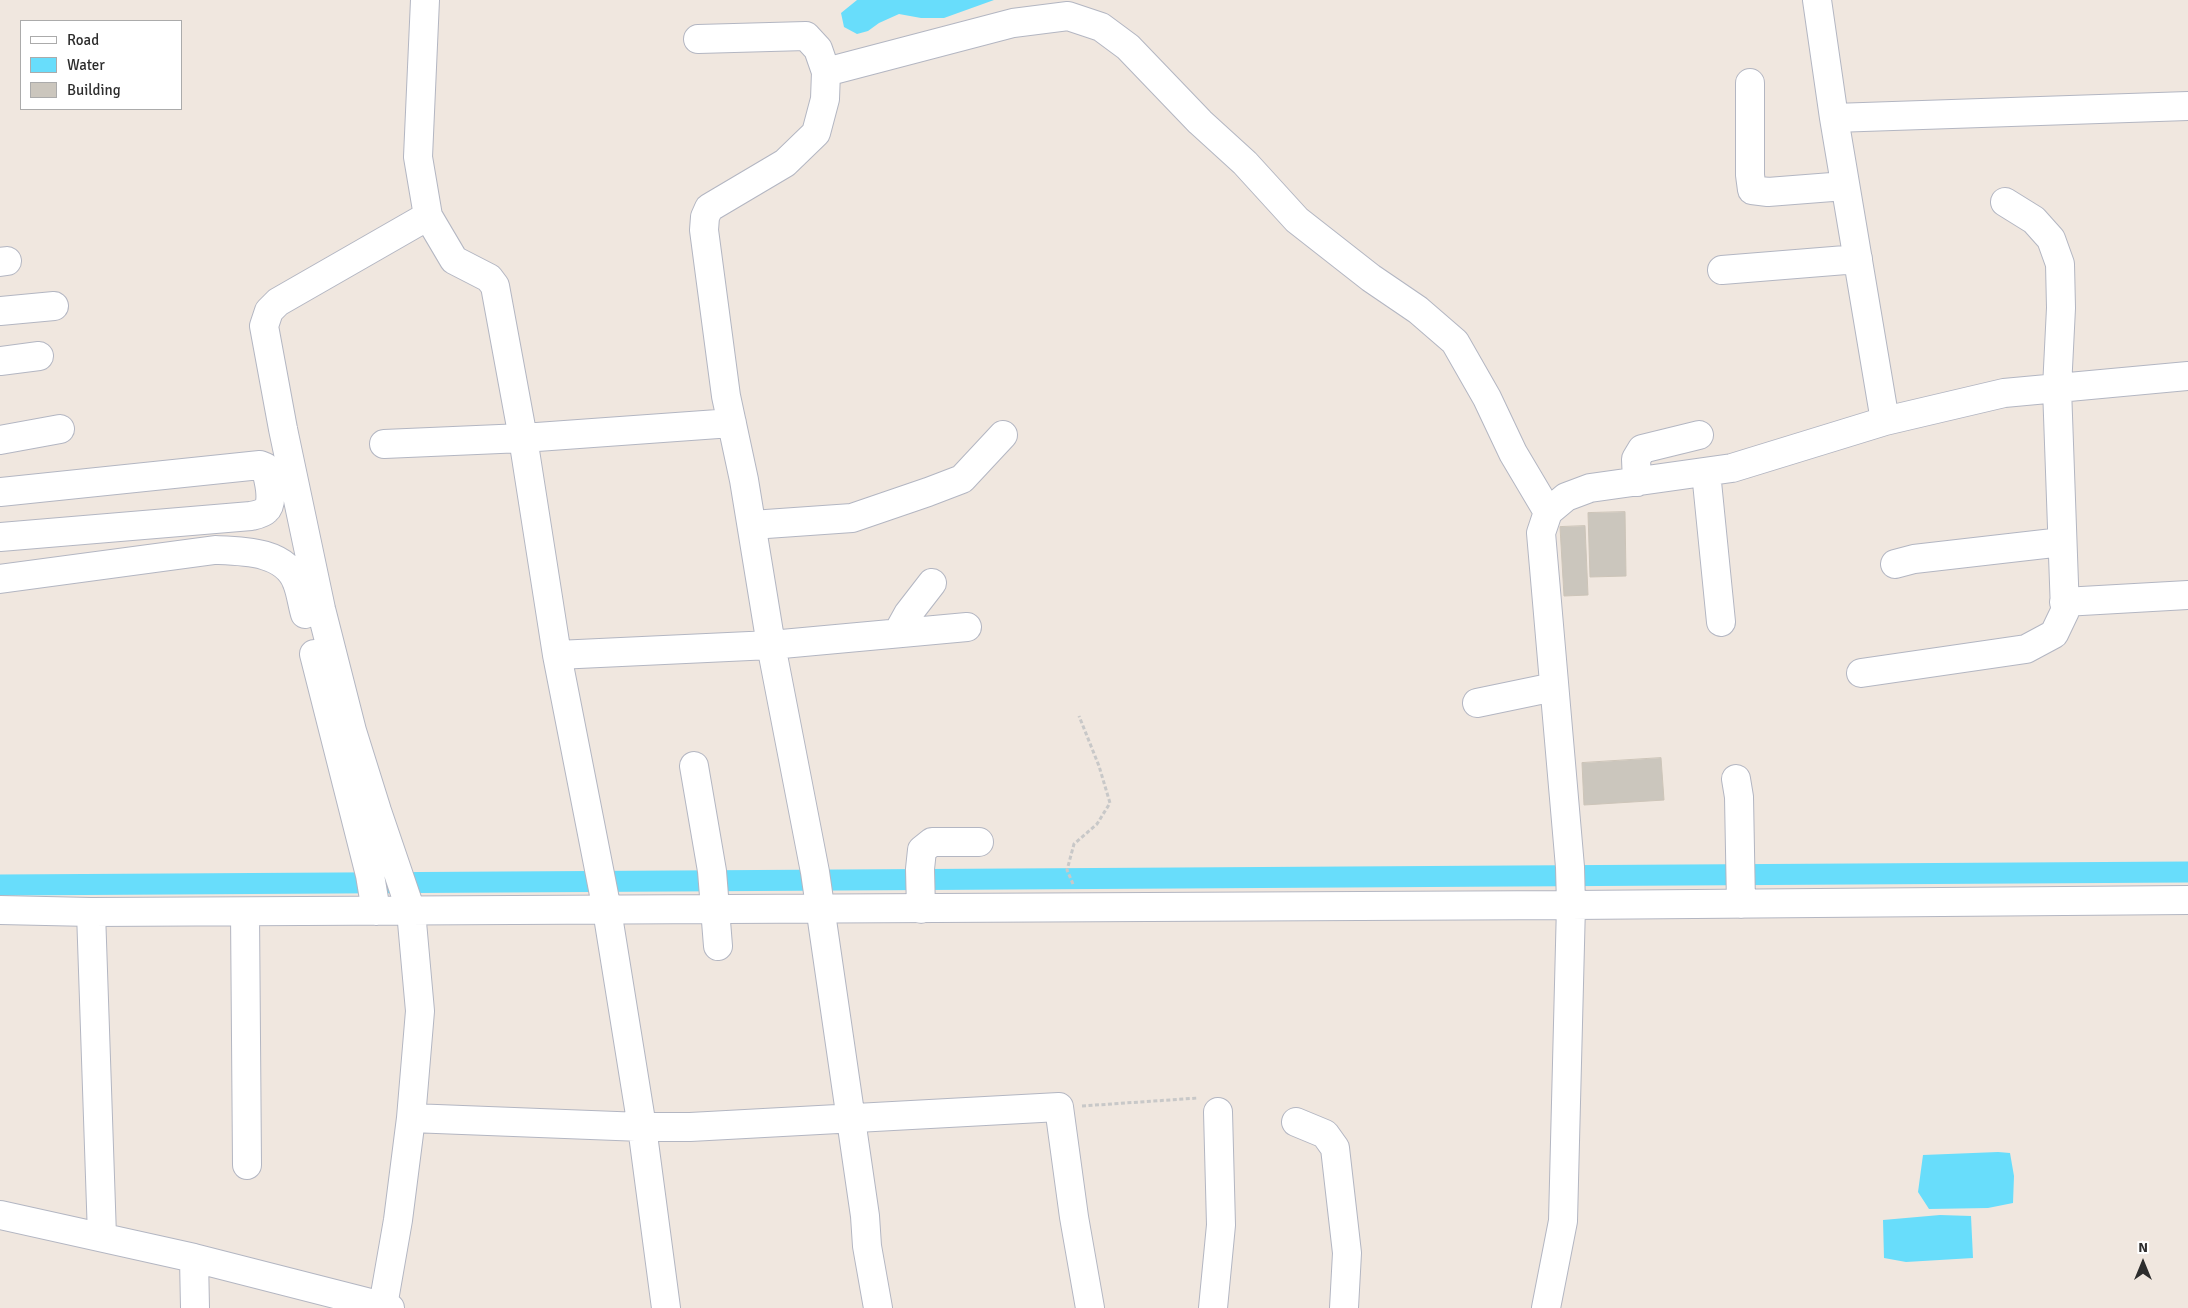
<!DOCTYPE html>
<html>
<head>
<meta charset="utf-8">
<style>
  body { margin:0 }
  #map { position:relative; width:2188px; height:1308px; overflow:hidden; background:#f0e7df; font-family:Signika,sans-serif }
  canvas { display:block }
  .legend { position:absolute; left:20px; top:20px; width:162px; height:90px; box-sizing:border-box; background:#fff; border:1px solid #ababab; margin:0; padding:6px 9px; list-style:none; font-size:15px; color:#2d2d2d }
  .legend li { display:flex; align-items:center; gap:10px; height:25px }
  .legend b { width:25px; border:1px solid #ababab }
  .north { position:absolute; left:2118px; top:1238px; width:50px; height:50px; -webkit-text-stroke:4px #fff; paint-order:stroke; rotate:0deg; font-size:14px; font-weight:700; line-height:20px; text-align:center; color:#2d2d2d }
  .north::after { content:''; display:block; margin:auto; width:18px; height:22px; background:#2d2d2d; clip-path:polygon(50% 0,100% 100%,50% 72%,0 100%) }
</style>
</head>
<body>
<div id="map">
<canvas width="2188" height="1308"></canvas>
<ul class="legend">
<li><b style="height:6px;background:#fff"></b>Road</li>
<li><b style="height:14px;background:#68ddfb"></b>Water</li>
<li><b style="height:14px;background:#cbc6bd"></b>Building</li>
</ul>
<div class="north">N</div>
</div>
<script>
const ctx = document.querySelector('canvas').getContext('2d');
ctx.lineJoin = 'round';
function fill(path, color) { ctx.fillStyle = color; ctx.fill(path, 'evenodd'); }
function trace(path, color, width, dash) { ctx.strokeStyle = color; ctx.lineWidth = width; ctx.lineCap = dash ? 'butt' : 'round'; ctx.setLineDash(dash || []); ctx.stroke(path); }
fill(new Path2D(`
  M857,0H994L944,18H921L899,14L879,23L868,31L857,34L844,27L841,13Z
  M1998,1152L2010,1153L2014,1176L2013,1203L1988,1208L1929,1209L1918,1192L1923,1155Z
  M1940,1215L1971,1216L1973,1258L1906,1262L1884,1258L1883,1220Z`), '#68ddfb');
trace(new Path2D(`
  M0,885L2188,872`), '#68ddfb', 21);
const building = new Path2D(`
  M1625,512L1626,576L1590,577L1588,513Z
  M1585,526L1588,595L1564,596L1560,527Z
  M1661,758L1664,800L1584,805L1582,763Z`);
fill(building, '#cbc6bd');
trace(building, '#ccc4b8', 1);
const minor = new Path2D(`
  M425,0L418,157L428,216L454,260L489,278L495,286L523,438L557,655L607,910L642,1127L666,1308
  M1817,0L1834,118L1885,421
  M698,39L806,36L818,49L826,72L825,99L816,133L785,163L709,208L705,217L704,230L726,396L744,480L771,645L815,872L865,1216L867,1246L878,1308
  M826,72L1013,23L1068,16L1101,27L1128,47L1200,122L1245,163L1297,220L1371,278L1418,310L1455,342L1487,398L1513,453L1548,512
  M1750,83V175L1752,190L1768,192L1845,186
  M1834,118L2188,106
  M0,262L7,261
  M1722,270L1858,259
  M0,311L54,306
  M0,361L39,356
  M0,440L60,429
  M384,444L523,438L732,423
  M1706,472L1721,622
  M1637,482L1636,459L1642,449L1699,435
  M0,492L260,465L265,467C268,477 275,503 266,510C262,514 255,515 251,516L0,537
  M752,525L852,518L928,492L962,479L1003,435
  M1895,564L1914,559L2062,542
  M0,579L215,550C243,551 286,551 297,583C301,593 302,604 305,614
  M2064,602L2188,595
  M898,632L908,614L932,583
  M314,654L370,875L376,911
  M557,655L771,645L967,627
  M1861,673L2026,649L2054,634L2065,611L2057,388L2061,308L2060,264L2051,239L2034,220L2005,202
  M1477,703L1554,687
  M694,766L712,871L718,946
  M1736,779L1739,797L1741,904
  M921,909L920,869L922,850L932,842H979
  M0,910L91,912
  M245,912L247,1165
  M411,1118L642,1127H690L1059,1107L1074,1217L1090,1308
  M1296,1122L1325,1134L1335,1148L1347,1253L1344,1308
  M0,1215L194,1258L390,1308
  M102,1236L91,912L1571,905L2188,900
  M194,1258L195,1308
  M383,1306L398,1220L411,1118L420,1011L411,911L377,811L352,731L321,609L283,429L264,326L269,311L278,302L428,216
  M1213,1308L1221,1225L1218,1112
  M1546,1308L1563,1221L1571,905L1570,867L1541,533L1548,512L1566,497L1590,488L1732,468L1885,421L2004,393L2188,376`);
trace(minor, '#b3b6c2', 30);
trace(new Path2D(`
  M1073,884L1067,870L1074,844L1097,824L1110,803L1099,766L1079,716
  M1082,1106L1198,1098`), '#c8c8c8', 3, [4, 2.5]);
trace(minor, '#fff', 28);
</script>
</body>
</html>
